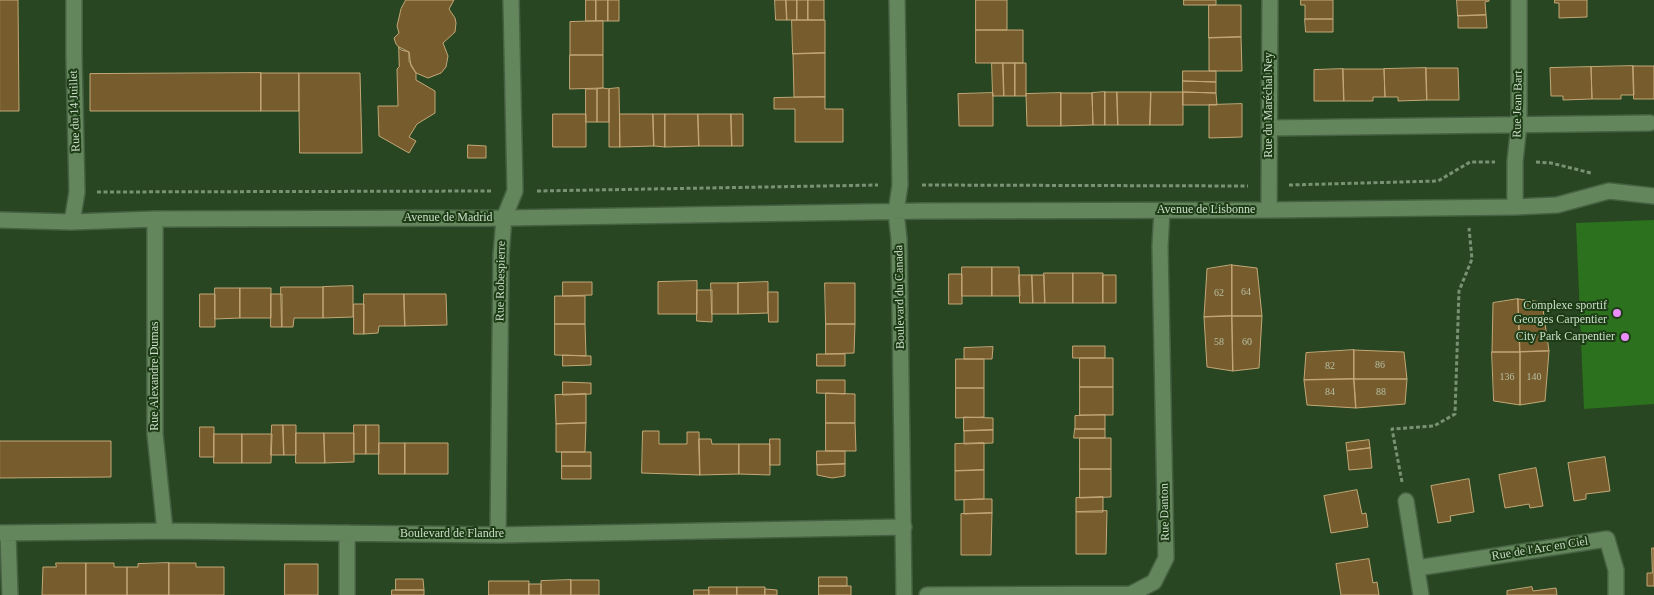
<!DOCTYPE html>
<html>
<head>
<meta charset="utf-8">
<style>
  body { margin:0 }
  canvas { display:block; background:#274621 }
</style>
</head>
<body>
<canvas width="1654" height="595"></canvas>
<script>
const ctx = document.querySelector('canvas').getContext('2d');
ctx.lineJoin = 'round';
function fill(path, color) { ctx.fillStyle = color; ctx.fill(path, 'evenodd'); }
function trace(path, color, width, dash) { ctx.strokeStyle = color; ctx.lineWidth = width; ctx.lineCap = dash ? 'butt' : 'round'; ctx.setLineDash(dash || []); ctx.stroke(path); }
function write(font, color, halo, rows, align = 'center') {
  ctx.font = font + ' "Times New Roman",serif'; ctx.lineWidth = 4; ctx.setLineDash([]); ctx.textBaseline = 'middle'; ctx.strokeStyle = halo; ctx.fillStyle = color; for (const [text, x, y, turn = 0] of rows) {
    ctx.save(); ctx.translate(x, y); ctx.rotate((+turn || 0) * Math.PI / 180); ctx.textAlign = isNaN(turn) ? turn : align; if (halo) ctx.strokeText(text, 0, 0); ctx.fillText(text, 0, 0); ctx.restore();
  }
}
fill(new Path2D(`
  M1654,220V404L1584,409L1576,223Z`), '#2c711d');
const building = new Path2D(`
  M0,0H18L19,111H0Z
  M406,0H454L449,9L455,18L456,23L455,32L443,43L448,56L446,67L441,73L428,78L416,73L411,66L409,52L401,50L396,44L394,38L399,33L397,26L401,9Z
  M586,0H596V21H586Z
  M596,0H608V21H596Z
  M608,0H619V21H608Z
  M775,0H786L787,20H776Z
  M786,0H797V20H787Z
  M797,0H808V20H797Z
  M808,0H824V20H808Z
  M976,0H1007V30H976Z
  M1184,0H1216V5H1184Z
  M1301,0H1333V19H1305V5H1301Z
  M1457,0H1489V1L1485,2L1486,15L1458,16Z
  M1555,0H1587V17L1559,18V3H1555Z
  M1209,5H1241V37L1209,38Z
  M1486,15L1487,28H1458V16Z
  M1305,19H1333V32H1306Z
  M792,20H825V53L793,54Z
  M603,21V55H570V22Z
  M976,30H1023V63H976Z
  M1241,37L1242,71H1209V38Z
  M399,47L409,52V61L416,73V80L435,91V113L417,124L409,137L416,141L409,153L379,136L378,106H398L397,69L399,67Z
  M825,53V97H794L793,54Z
  M570,55H603V88L570,89Z
  M992,63H1003L1004,96H993Z
  M1003,63H1015V96H1004Z
  M1015,63H1026V96H1015Z
  M1633,66H1654V99H1634Z
  M1633,66L1634,95H1621V99H1592L1591,67Z
  M1591,67L1592,99L1563,100V96H1551L1550,68Z
  M1426,68H1458L1459,100H1427Z
  M1426,68L1427,100L1398,101V97H1385L1384,69Z
  M1343,69L1344,101H1314V70Z
  M1343,69H1384L1385,97H1373V101H1344Z
  M1183,71H1216V82L1183,81Z
  M261,73H299V111H261Z
  M261,73V111H90V74Z
  M299,73H360L362,153H300Z
  M1183,81L1216,82V93L1183,92Z
  M603,88L609,89V122H597V89Z
  M619,88L620,147H609V89Z
  M586,89H597V122H586Z
  M1105,92H1117L1118,125H1105Z
  M1105,92V125H1093L1092,93Z
  M1117,92H1151L1150,125H1118Z
  M1151,92H1183V125H1150Z
  M1183,92L1216,93L1217,105H1183Z
  M993,93V126H959L958,94Z
  M1061,93H1092L1093,125L1061,126Z
  M1061,93V126H1027L1026,94Z
  M825,97V109H843V142H795V109H774V98Z
  M1242,104V137L1209,138V105Z
  M553,114H586V147H553Z
  M620,114H653L654,146L620,147Z
  M653,114H665V147L654,146Z
  M665,114H698L699,146L665,147Z
  M698,114H731L732,146H699Z
  M731,114H743V146H732Z
  M468,145L486,146V158H468Z
  M1232,265V316L1204,317L1207,269Z
  M1232,265L1257,268L1262,316H1232Z
  M962,267H992V296H962Z
  M992,267H1019L1020,296H992Z
  M1044,273H1073V303H1045Z
  M1073,273H1103V303H1073Z
  M949,274H962V304H949Z
  M1019,275H1032L1033,303H1020Z
  M1032,275H1044L1045,303H1033Z
  M1103,275H1116V303H1103Z
  M697,281V314H658V282Z
  M563,282H592V295L563,296Z
  M768,282V313L738,314V283Z
  M711,283H738V314H712Z
  M825,283H855V324H826Z
  M353,286V317L323,318V287Z
  M281,287H323V318H294L293,327H282Z
  M215,288H240V318L215,319Z
  M240,288H271V318H240Z
  M697,290H712V322L697,321Z
  M768,292H778V322H769Z
  M200,294H215V327H200Z
  M271,294H282V327H271Z
  M364,294H404L405,326H379L378,333L364,334Z
  M404,294H446L447,325L405,326Z
  M555,296H585V324H555Z
  M1518,299L1542,302L1549,351L1520,352Z
  M1518,299L1520,352H1492L1493,303Z
  M354,304H364V334H354Z
  M1232,316L1233,371L1207,367L1204,317Z
  M1232,316H1262L1259,368L1233,371Z
  M555,324H585L586,356L555,355Z
  M826,324H855L854,353L826,354Z
  M1073,346H1105V358H1073Z
  M993,347L992,359H964V348Z
  M1354,350V379L1304,380L1306,353Z
  M1354,350L1404,352L1407,379H1354Z
  M1549,351L1545,401L1520,405V352Z
  M1492,352H1520V405L1494,401Z
  M817,354H845V366H817Z
  M563,355L591,356V365L563,366Z
  M1080,358H1113V387H1080Z
  M956,359H984V388H956Z
  M1354,379L1356,408L1307,405L1304,380Z
  M1354,379H1407L1405,404L1356,408Z
  M817,380H845V394L817,393Z
  M563,382L591,383V394L563,395Z
  M1080,387H1113V415H1080Z
  M956,388H984V417L956,418Z
  M826,393L855,394V423H826Z
  M586,394V423L556,424L555,395Z
  M1105,415V429H1075V416Z
  M964,417L993,418V430L964,431Z
  M586,423L585,452H556V424Z
  M826,423H855L856,451H826Z
  M272,425H283L284,455H271Z
  M283,425H296V455H284Z
  M354,425H366V454H354Z
  M366,425H379V454H366Z
  M200,427H214V457H200Z
  M1075,429H1105V438H1074Z
  M993,430V443L964,444V431Z
  M643,431H659V444H687V432H699L700,475L642,473Z
  M296,433H324L325,463H296Z
  M324,433H354V462L325,463Z
  M214,434H242V463H214Z
  M242,434H272L271,463H242Z
  M1080,438H1111V469H1080Z
  M699,439H711L712,444H739V474L700,475Z
  M770,439H780V465H770Z
  M1369,440L1370,448L1347,451L1346,443Z
  M0,441H111V477L0,478Z
  M379,443H405V474H379Z
  M405,443H448V474H405Z
  M984,443V470L955,471V444Z
  M739,444H770V475L739,474Z
  M1370,448L1372,468L1349,470L1347,451Z
  M817,451H845V464L817,465Z
  M562,452H591V466H562Z
  M1605,457L1610,491L1586,494V499L1574,501L1568,463Z
  M845,464V476L832,478L817,475V465Z
  M562,466H591V479H562Z
  M1536,468L1543,506L1530,508L1529,504L1505,508L1499,475Z
  M1080,469H1111V497L1080,498Z
  M984,470V499L955,500V471Z
  M1469,479L1474,512L1450,516L1451,521L1438,523L1431,486Z
  M1357,490L1362,514L1366,513L1368,527L1331,533L1324,496Z
  M1103,497V512H1076V498Z
  M984,499H992V513L964,514V500Z
  M1107,511L1106,554H1076V512Z
  M992,513L991,555H961V514Z
  M1652,548H1654V586H1647V573H1652Z
  M1369,559L1373,583L1377,582L1379,595H1341L1336,564Z
  M56,563H86V595H42L43,567H56Z
  M86,563H114V567H127V595H86Z
  M169,563H196V567H224V595H169Z
  M169,563V595H127V567H138V564Z
  M285,564H318V595H285Z
  M819,577H847V586H819Z
  M396,579H423L424,590H396Z
  M571,580H599V595H571Z
  M571,580V595H541V581Z
  M489,581H529V595H489Z
  M529,584H541V595H529Z
  M819,586H851V595H819Z
  M709,587H737V595H709Z
  M737,587H765V595H737Z
  M1532,587L1533,591L1556,588L1557,595H1507V591Z
  M765,589L777,590V595H765Z
  M392,590H424V595H392Z
  M694,590H709V595H694Z`);
fill(building, '#775d2e');
trace(building, '#c3a777', 1);
const minor = new Path2D(`
  M897,0L900,185L896,212L899,239L904,595
  M1269,128L1650,123
  M1515,207V161L1519,125V0
  M1269,210L1270,0
  M155,219V434L165,531
  M0,220L72,222L155,219L504,218L923,211L1269,210L1515,207L1557,205L1609,191L1654,196
  M72,222L77,192L74,57V0
  M1406,501L1421,595
  M0,533L165,531L498,535L904,527
  M8,534L10,595
  M498,535L501,255L504,218L515,191L511,0
  M1417,568L1607,539L1616,570V595
  M347,595V533
  M927,595L1131,594L1154,582L1166,558L1160,246L1162,211`);
trace(minor, '#466141', 18);
trace(new Path2D(`
  M1536,162L1551,163L1591,173
  M922,185L1248,186
  M1289,185L1438,181L1470,162H1495
  M537,191L878,185
  M97,192L493,191
  M1402,482L1392,429L1434,426L1455,414L1459,291L1472,259L1469,228`), '#799274', 3, [4, 2.5]);
trace(minor, '#64865d', 15);
for (const [x, y, r, color] of [
  [1617,313,5,"#ea8dfd"],
  [1625,337,5,"#ea8dfd"]
]) { const dot = new Path2D(); dot.arc(x, y, r, 0, 2 * Math.PI); ctx.fillStyle = color; ctx.fill(dot); trace(dot, '#1d3c16', 2); }
write('10px', '#b6bea2', null, [
  ["64",1246,292],
  ["62",1219,293],
  ["58",1219,342],
  ["60",1247,342],
  ["86",1380,365],
  ["82",1330,366],
  ["136",1507,377],
  ["140",1534,377],
  ["84",1330,392],
  ["88",1381,392]
]);
write('12px', '#cbdec8', '#1d3c16', [
  ["Rue Jean Bart",1518,104,-89],
  ["Rue du Maréchal Ney",1269,105,-90],
  ["Rue du 14 Juillet",75,111,-92],
  ["Avenue de Lisbonne",1206,210],
  ["Avenue de Madrid",448,218],
  ["Rue Robespierre",501,281,-89],
  ["Boulevard du Canada",900,297,-91],
  ["Rue Alexandre Dumas",155,376,-90],
  ["Rue Danton",1165,512,-91],
  ["Boulevard de Flandre",452,534],
  ["Rue de l'Arc en Ciel",1540,549,-9]
]);
write('12px', '#cbdec8', '#1d3c16', [
  ["Complexe sportif",1607,306],
  ["Georges Carpentier",1607,320],
  ["City Park Carpentier",1615,337]
], 'right');
</script>
</body>
</html>
